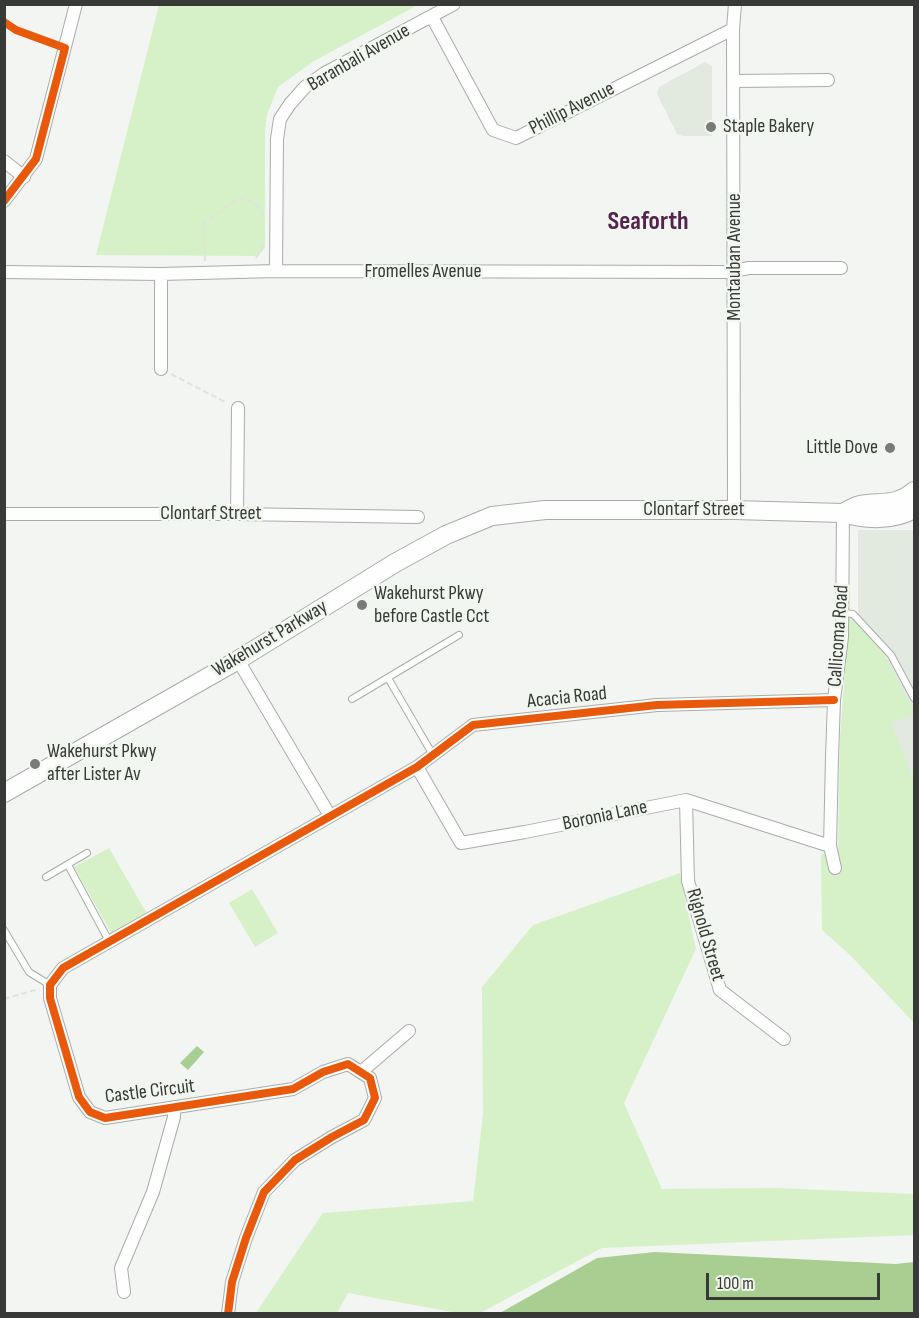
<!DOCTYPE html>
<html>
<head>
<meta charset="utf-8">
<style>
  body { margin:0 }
  #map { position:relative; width:919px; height:1318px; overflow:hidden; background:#f2f5f1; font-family:"Sofia Sans Condensed",sans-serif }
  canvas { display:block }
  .frame { position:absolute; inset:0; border:6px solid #383a37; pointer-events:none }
  .scale { position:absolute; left:706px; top:1273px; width:174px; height:27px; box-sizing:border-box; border:3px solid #383a37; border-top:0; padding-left:8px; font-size:18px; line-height:21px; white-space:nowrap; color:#383a37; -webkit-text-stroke:4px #f1f7ef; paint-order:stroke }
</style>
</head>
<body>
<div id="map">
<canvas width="919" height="1318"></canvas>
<div class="frame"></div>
<div class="scale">100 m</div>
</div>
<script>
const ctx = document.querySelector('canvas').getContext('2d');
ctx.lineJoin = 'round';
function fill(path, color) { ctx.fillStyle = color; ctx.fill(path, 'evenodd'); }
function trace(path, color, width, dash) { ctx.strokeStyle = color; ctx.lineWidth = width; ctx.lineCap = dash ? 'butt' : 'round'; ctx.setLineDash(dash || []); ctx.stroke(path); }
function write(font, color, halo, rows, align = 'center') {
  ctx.font = font + ' "Sofia Sans Condensed",sans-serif'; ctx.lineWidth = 5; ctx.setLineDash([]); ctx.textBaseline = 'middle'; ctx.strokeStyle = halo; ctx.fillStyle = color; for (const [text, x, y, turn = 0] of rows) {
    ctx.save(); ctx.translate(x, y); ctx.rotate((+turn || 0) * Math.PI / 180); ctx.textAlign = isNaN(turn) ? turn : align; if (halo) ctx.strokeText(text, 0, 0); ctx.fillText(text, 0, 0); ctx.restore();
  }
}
fill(new Path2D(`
  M705,62L712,66V136H683L677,134L657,94L659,87Z
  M858,530H914V846H858Z`), '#e2e9df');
fill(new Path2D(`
  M159,5H418L314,61L278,87L267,115L265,131V248L258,256L96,255Z
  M849,616L856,619L884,654L904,693L913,707L912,714L891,723L914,782V1023L852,957L822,930L821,855L838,850L840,739Z
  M109,848L150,919L114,938L74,867Z
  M680,873L696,949L624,1103L662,1189L777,1188L914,1194V1235L602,1248L480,1313H458L348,1293L337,1313H256L323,1213L473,1201L483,1114L482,987L533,925Z
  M252,889L278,933L255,947L229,903Z`), '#d6f1c8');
fill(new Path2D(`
  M197,1046L204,1052L188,1070L180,1063Z
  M655,1252L896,1264L914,1262V1313H500L597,1258Z`), '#a8ce92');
const lane = new Path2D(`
  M843,613L853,614L891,655L914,698
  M388,678L433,755
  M352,699L459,635
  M68,865L109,941
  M46,877L87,853
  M4,930L29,972L50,985`);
const street = new Path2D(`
  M432,17L493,130L516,138L733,29
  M735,81L828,80
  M4,161L24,177
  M4,201L36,159L76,4
  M276,271L277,139L280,119L290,104L305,87L325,73L454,4
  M4,272L161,274L276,271L727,272L749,268H841
  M161,274V369
  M734,510L733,29L735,4
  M4,514H237L418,517
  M237,514L238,408
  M238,660L330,816
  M417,767L461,843L525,832L686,800L830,846
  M686,800L688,881L720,990L784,1039
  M835,868L830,846L832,757L834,700L842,637L843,513
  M361,1072L409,1031
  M124,1292L121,1268L153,1192L174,1117V1107
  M228,1314L232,1282L246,1238L264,1192L295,1160L332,1137L364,1120L375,1098L370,1078L348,1064L323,1072L293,1089L105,1118L90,1112L79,1097L50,998V985L63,968L417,767L473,725L657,705L834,700`);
const primary = new Path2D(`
  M843,513C848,510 855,506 860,505C881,501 896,507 914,491
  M4,793L238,660L395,563L446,535L492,516L545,510H734L843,513C866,520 893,521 914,509`);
trace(lane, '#aaaca9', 8);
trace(street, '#aaaca9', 14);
trace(primary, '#aaaca9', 20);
trace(new Path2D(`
  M256,258L264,245
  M205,261L204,221C228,212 244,177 264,218
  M171,374L227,403
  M4,999L39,989`), '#e1e1e1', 2, [6, 3]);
trace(lane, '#fdfefd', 6);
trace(street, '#fdfefd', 12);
trace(primary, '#fdfefd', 18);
trace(new Path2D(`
  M4,22L16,30L65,48L36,159L4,201
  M228,1314L232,1282L246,1238L264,1192L295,1160L332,1137L364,1120L375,1098L370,1078L348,1064L323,1072L293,1089L105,1118L90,1112L79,1097L50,998V985L63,968L417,767L473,725L657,705L834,700`), '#e8590c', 8);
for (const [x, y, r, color] of [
  [711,127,6,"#797b78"],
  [890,448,6,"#797b78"],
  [362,605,6,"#797b78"],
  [35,764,6,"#797b78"]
]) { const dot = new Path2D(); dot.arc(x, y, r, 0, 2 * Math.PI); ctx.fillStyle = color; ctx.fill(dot); trace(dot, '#f1f7ef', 2); }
write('20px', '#383a37', '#f1f7ef', [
  ["Baranbali Avenue",359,58,-30],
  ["Phillip Avenue",572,109,-27],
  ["Montauban Avenue",735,257,-90],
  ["Fromelles Avenue",423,272],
  ["Clontarf Street",694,510],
  ["Clontarf Street",211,514],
  ["Callicoma Road",839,636,-86],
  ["Wakehurst Parkway",270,639,-31],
  ["Acacia Road",567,698,-6],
  ["Boronia Lane",605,816,-12],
  ["Rignold Street",705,935,74],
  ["Castle Circuit",150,1092,-7]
]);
write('20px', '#383a37', '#f1f7ef', [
  ["Staple Bakery",723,127],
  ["Little Dove",878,448,"right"],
  ["Wakehurst Pkwy",374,594],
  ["before Castle Cct",374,617],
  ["Wakehurst Pkwy",47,752],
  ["after Lister Av",47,775]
], 'left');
write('bold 26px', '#57224f', '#f1f7ef', [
  ["Seaforth",648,222]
]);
</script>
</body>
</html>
